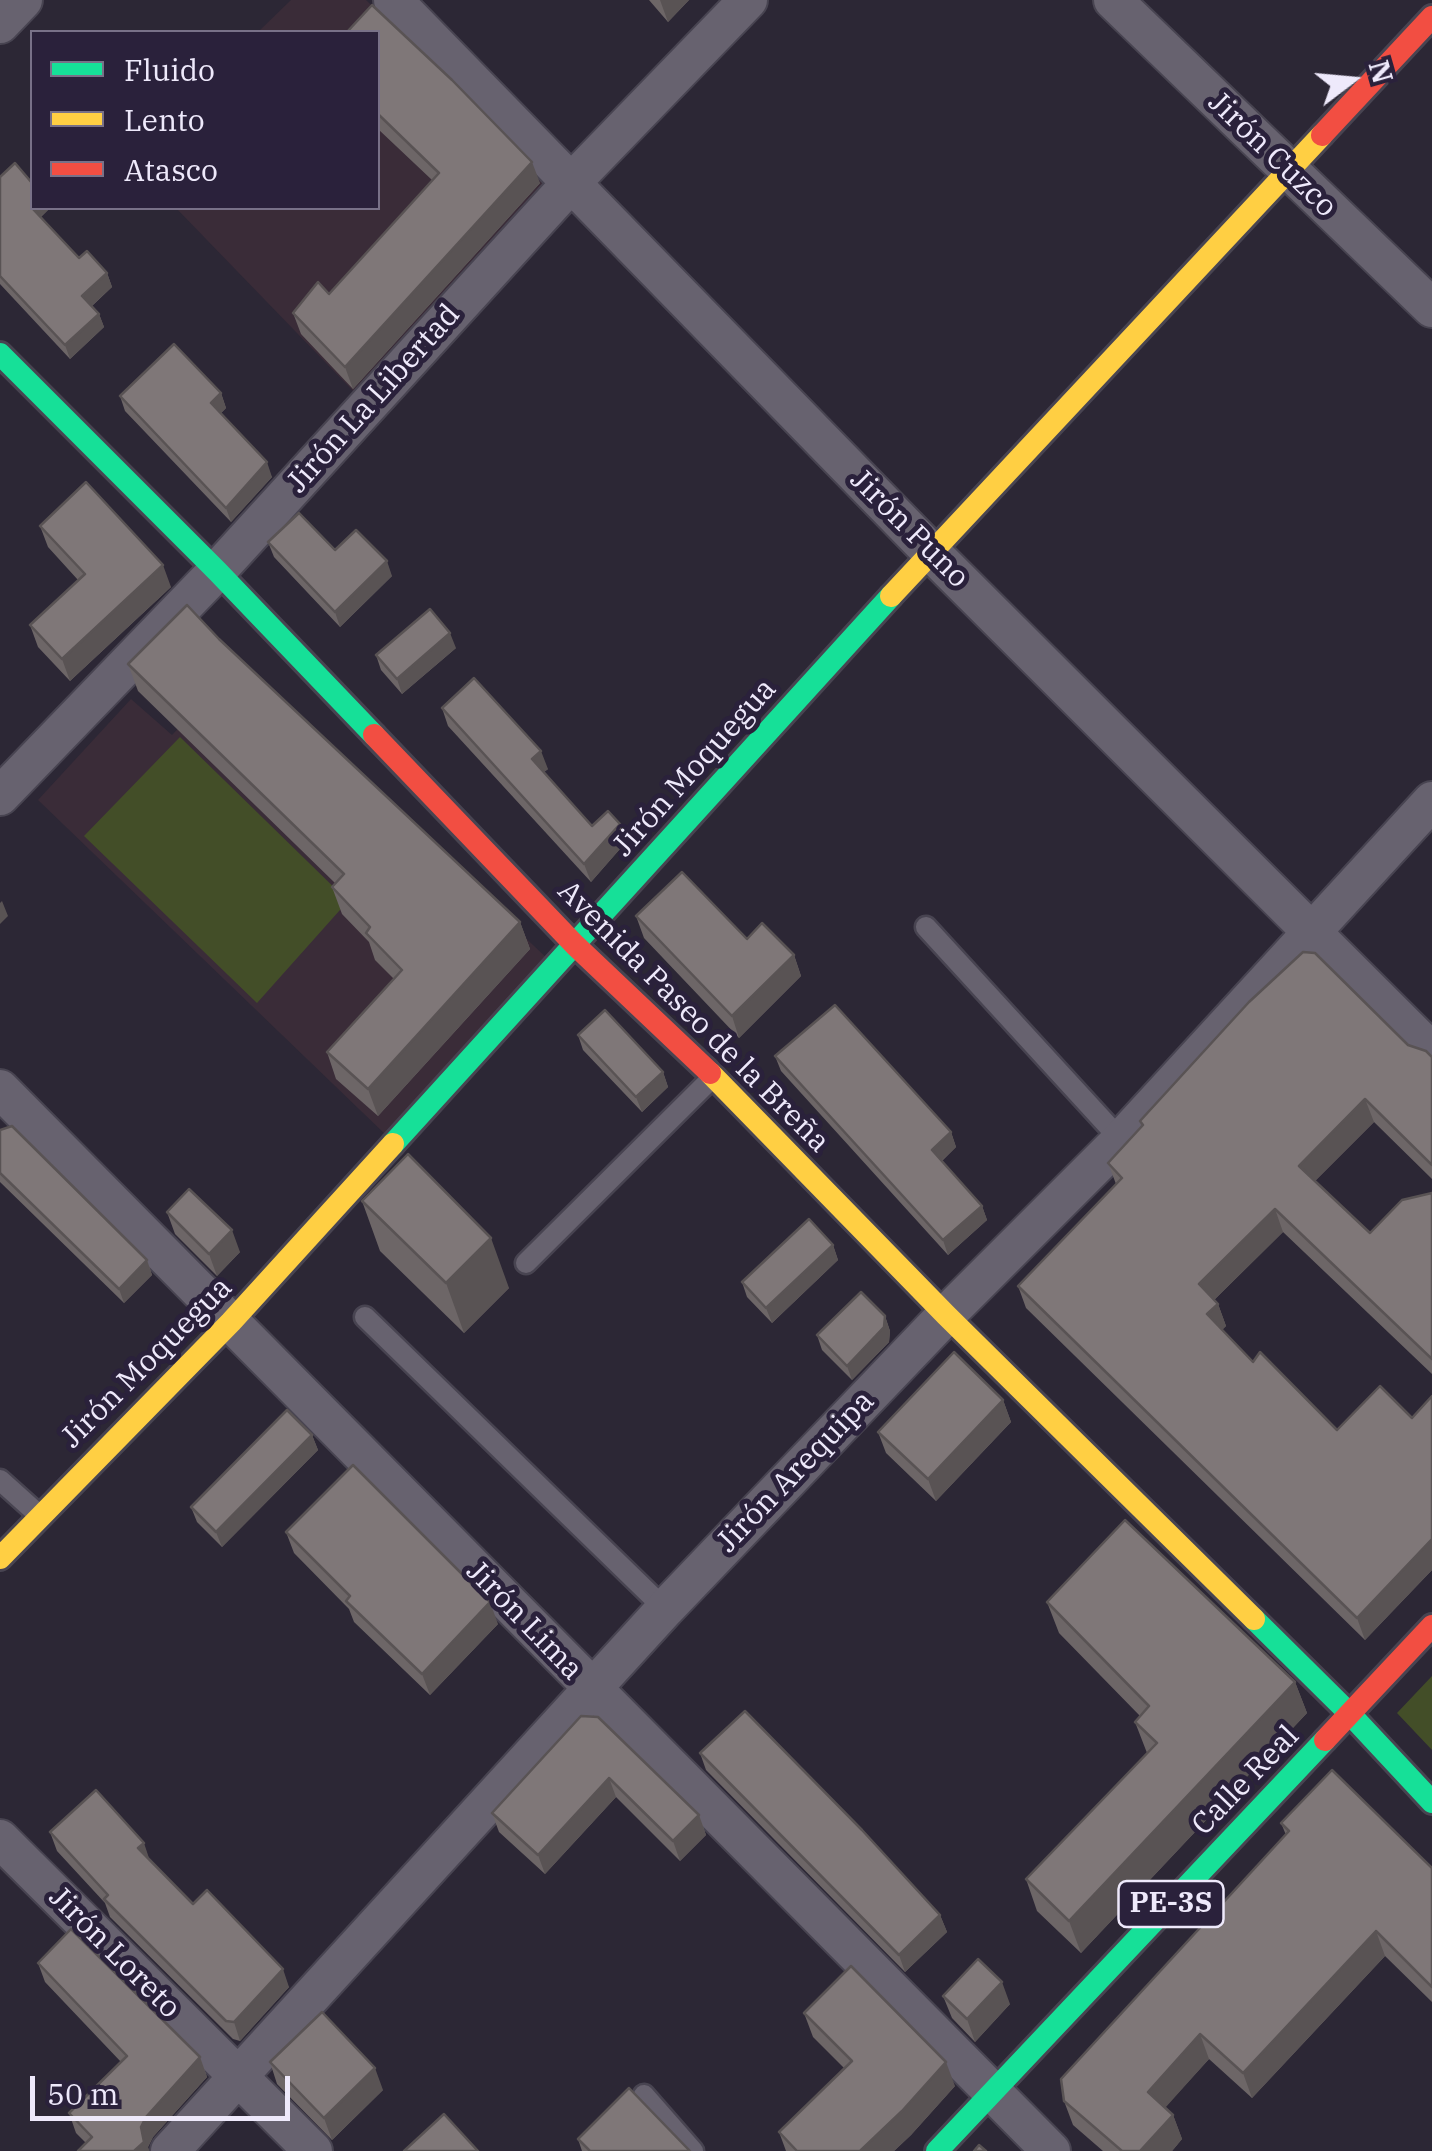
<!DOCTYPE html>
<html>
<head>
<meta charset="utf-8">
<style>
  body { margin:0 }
  #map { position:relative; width:1432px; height:2151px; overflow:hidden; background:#2c2735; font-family:"IBM Plex Serif",serif }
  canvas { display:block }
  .legend { position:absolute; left:30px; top:30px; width:350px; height:180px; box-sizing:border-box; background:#2a213b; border:2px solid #787188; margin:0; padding:12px 18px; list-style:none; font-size:30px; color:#eee9fb }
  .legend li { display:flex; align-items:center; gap:20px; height:50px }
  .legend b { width:50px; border:2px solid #787188 }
  .north { position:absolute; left:1302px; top:30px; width:100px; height:100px; -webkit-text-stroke:8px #2a213b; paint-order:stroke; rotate:74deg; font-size:28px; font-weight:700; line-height:40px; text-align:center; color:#eee9fb }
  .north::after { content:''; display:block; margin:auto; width:35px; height:45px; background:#eee9fb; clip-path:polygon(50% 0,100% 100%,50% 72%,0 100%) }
  .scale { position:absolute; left:30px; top:2076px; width:260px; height:45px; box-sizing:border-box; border:5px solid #eee9fb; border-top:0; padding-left:12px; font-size:30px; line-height:35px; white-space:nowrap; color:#eee9fb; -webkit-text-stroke:8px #2a213b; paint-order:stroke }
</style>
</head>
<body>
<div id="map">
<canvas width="1432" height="2151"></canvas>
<ul class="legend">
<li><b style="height:12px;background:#16e098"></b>Fluido</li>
<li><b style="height:12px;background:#ffcf43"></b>Lento</li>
<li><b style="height:12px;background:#f24e42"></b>Atasco</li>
</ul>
<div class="north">N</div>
<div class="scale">50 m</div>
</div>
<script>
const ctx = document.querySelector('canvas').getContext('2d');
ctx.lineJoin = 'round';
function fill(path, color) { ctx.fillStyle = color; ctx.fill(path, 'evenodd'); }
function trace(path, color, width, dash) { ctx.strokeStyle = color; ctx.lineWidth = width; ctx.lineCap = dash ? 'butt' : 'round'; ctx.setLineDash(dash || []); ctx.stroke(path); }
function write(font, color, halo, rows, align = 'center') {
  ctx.font = font + ' "IBM Plex Serif",serif'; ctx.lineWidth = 10; ctx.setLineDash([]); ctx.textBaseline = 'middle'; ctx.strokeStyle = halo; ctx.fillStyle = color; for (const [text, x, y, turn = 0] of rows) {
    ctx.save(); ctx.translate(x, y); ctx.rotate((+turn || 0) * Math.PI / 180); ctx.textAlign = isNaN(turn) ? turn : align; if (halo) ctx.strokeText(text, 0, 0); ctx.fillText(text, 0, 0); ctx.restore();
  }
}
fill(new Path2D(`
  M291,0H366L551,181L355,393L176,208H378V32H258Z
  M238,666L551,962L387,1136L38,800L131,699L172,735Z`), '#3a2c38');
fill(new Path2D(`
  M180,737L348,901L257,1003L84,836Z
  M1432,1676V1750L1397,1713Z`), '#434e28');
const lane = new Path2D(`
  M926,927L1121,1140
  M526,1263L712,1078
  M365,1317L665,1609
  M0,1480L39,1515
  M644,2095L693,2151`);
const street = new Path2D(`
  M393,0L931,552L1432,1052
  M1113,0L1432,308
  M0,24L23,0
  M0,796L217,571L571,183L748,0
  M0,1089L1051,2151
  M0,1839L313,2151
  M170,2151L665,1609L946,1315L1121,1140L1432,801`);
const fast = new Path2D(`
  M0,354L217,571L374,735
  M393,1144L891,596
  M1254,1619L1351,1715L1432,1802
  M937,2151L1325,1740`);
const slow = new Path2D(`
  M891,596L1322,135
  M710,1073L946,1315L1254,1619
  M0,1558L231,1322L393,1144`);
const jam = new Path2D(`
  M1322,135L1432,17
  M374,735L575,945L710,1073
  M1325,1740L1432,1626`);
trace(lane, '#484451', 25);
trace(street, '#484451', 42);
trace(fast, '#484451', 28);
trace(slow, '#484451', 28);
trace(jam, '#484451', 28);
trace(lane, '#67626f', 20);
trace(street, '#67626f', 38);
trace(fast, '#16e098', 22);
trace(slow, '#ffcf43', 22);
trace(jam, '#f24e42', 22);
fill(new Path2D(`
  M649,0H689L668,22Z
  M378,32L540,183L353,389L301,334L293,313L329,294L432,180L378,129Z
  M0,177L32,208H48L49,209L41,217L79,258L107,273L112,287L92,306L99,314L104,327L70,359L0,284Z
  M221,393L226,408L221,413L272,477L231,522L125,411L120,396Z
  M40,526L171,587L70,681L38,647L30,625L78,580L48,547Z
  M268,542L335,550L392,576L340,627L274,557Z
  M219,639L520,922L530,949L378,1116L336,1079L327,1052L394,979L375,960L369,942L342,914L332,887L335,883L138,691L128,664Z
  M456,648L402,694L381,670L376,655Z
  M442,708L548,769L544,772L592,826L626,842L591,882L448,726Z
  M636,916L747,939L794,955L801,976L739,1038L644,938Z
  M578,1035L663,1072L668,1087L642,1112L583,1050Z
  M1408,1045L1432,1057V1179L1374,1122L1315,1181L1370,1233L1432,1193V1374L1283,1232L1214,1300L1218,1304L1226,1326L1222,1330L1253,1362L1337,1430L1412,1418L1432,1396V1570L1365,1640L1026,1308L1018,1286L1116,1184L1108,1163L1141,1126L1140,1121Z
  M775,1056L951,1132L956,1147L942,1161L982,1206L987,1220L948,1255L781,1071Z
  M0,1130L147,1260L152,1275L124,1303L0,1182Z
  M362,1201L509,1288L464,1333L380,1251Z
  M167,1212L240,1252L217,1276L175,1234Z
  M833,1245L838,1260L772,1323L747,1297L742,1282Z
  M885,1316L890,1331L889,1342L852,1380L822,1350L817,1335Z
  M1003,1400L1011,1422L936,1501L886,1453L878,1432Z
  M312,1435L318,1450L222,1547L197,1522L191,1507Z
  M286,1532L498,1624L430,1695L354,1622L349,1609L294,1553Z
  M1047,1602L1295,1682L1307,1713L1081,1953L1037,1911L1026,1879L1147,1753L1135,1722L1140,1716L1059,1633Z
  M581,1716L699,1815L706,1835L680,1861L616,1797L545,1874L499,1832L492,1813Z
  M700,1753L940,1915L947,1932L905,1972L706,1770Z
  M1281,1823L1432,1868V2002L1385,1956L1252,2098L1209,2059L1165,2107L1173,2115L1182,2139L1172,2151H1103L1073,2125L1064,2101L1286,1835Z
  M50,1832L150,1860L193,1904L289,1987L240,2041L233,2039L110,1917L105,1903L57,1851Z
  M38,1963L200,2057L207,2077L153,2137L148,2147L149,2151H78L86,2143L76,2133L69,2113L121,2062L45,1982Z
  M943,1996L1010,2004L975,2042L952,2018Z
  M804,2013L955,2086L911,2135L894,2151H786L779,2132L844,2068L813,2037Z
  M270,2062L383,2090L332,2140L277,2084Z
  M578,2139L690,2151H582Z`), '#6d6667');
fill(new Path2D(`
  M660,0H689L668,22Z
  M532,162L540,183L353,389L345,367Z
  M32,208H48L49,209L37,220Z
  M107,273L112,287L87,310L82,296Z
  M99,314L104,327L70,359L65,345Z
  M221,393L226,408L216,418L211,403Z
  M267,462L272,477L231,522L226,508Z
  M387,561L392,576L340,627L335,612Z
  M163,565L171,587L70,681L62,659Z
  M450,633L456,648L402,694L397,679Z
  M541,751L548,769L538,777L532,759Z
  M620,824L626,842L591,882L584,864Z
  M2,901L8,916L0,924V903Z
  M520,922L530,949L378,1116L368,1089Z
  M794,955L801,976L739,1038L732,1016Z
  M663,1072L668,1087L642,1112L636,1097Z
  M1365,1099L1374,1122L1307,1189L1299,1166Z
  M951,1132L956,1147L937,1165L932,1150Z
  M982,1206L987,1220L948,1255L943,1240Z
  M1275,1209L1283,1232L1207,1307L1199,1284Z
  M232,1230L240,1252L217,1276L209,1254Z
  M491,1238L509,1288L464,1333L446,1283Z
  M833,1245L838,1260L772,1323L766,1308Z
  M147,1260L152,1275L124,1303L119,1289Z
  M1218,1304L1226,1326L1215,1336L1207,1314Z
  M885,1316L890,1331L889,1342L852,1380L847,1366Z
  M1003,1400L1011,1422L936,1501L928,1479Z
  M312,1435L318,1450L222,1547L216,1532Z
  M1432,1539V1570L1365,1640L1357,1618Z
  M490,1602L498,1624L430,1695L422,1674Z
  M1295,1682L1307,1713L1081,1953L1069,1921Z
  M609,1778L616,1797L545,1874L538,1855Z
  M699,1815L706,1835L680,1861L673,1841Z
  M144,1843L150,1861L138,1848Z
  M940,1915L947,1932L905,1972L899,1955Z
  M1376,1931L1385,1956L1252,2098L1243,2073Z
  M283,1969L289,1987L240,2041L234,2022Z
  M1002,1982L1010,2004L975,2042L967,2019Z
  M1200,2034L1209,2059L1157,2117L1148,2092Z
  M200,2057L207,2077L153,2137L148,2147L149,2151H134L141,2127L146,2117Z
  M946,2062L955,2086L911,2135L894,2151H860Z
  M375,2068L383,2090L332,2140L324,2118Z
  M1173,2115L1182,2139L1172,2151H1140Z`), '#595354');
const building = new Path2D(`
  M372,5L452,80L532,162L345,367L293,313L318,282L329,294L439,173L378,114V32H347Z
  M15,163L32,183V208L79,258L87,251L107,273L82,296L99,314L65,345L0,276V177Z
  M174,344L221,393L211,403L267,462L226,508L120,396Z
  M86,482L163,565L62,659L30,625L85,574L40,526Z
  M299,513L335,550L356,530L387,561L335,612L268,542Z
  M187,605L219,639L520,922L368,1089L327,1052L402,970L366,933L370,927L332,887L344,874L128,664Z
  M430,609L450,633L397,679L376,655Z
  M474,678L541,751L532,759L592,826L608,811L620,824L584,864L442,708Z
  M682,872L747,939L762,923L794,955L732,1016L636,916Z
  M1303,952L1315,953L1408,1045L1426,1051L1432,1057V1165L1365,1099L1299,1166L1370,1233L1402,1200L1432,1193V1359L1275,1209L1199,1284L1218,1304L1207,1314L1253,1362L1260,1352L1337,1430L1380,1386L1412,1418L1432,1396V1539L1357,1618L1018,1286L1122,1178L1108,1163L1143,1125L1140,1121L1249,1002Z
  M835,1005L951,1132L932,1150L982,1206L943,1240L775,1056Z
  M605,1010L663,1072L636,1097L578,1035Z
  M12,1126L147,1260L119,1289L0,1173V1130Z
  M408,1154L491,1238L446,1283L362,1201Z
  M189,1189L232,1230L209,1254L167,1212Z
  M809,1219L833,1245L766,1308L742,1282Z
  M861,1292L885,1316L884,1327L847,1366L817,1335Z
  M954,1352L1003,1400L928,1479L878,1432Z
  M287,1410L312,1435L216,1532L191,1507Z
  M353,1465L490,1602L422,1674L346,1601L350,1596L286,1532Z
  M1125,1520L1295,1682L1069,1921L1026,1879L1157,1743L1135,1722L1149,1706L1047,1602Z
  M745,1711L862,1830L940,1915L899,1955L700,1753Z
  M581,1716L598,1717L699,1815L673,1841L609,1778L538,1855L492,1813Z
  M1332,1770L1432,1868V1987L1376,1931L1243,2073L1200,2034L1148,2092L1173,2115L1140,2151H1122L1064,2101L1061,2079L1289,1831L1281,1823Z
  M96,1790L144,1843L138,1848L193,1904L207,1890L283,1969L234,2022L226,2021L104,1899L108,1895L50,1832Z
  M71,1929L200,2057L146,2117L141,2127L144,2142L134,2151H78L92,2137L69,2113L127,2056L38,1963Z
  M978,1959L1002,1982L967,2019L943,1996Z
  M851,1966L946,2062L902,2111L860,2151H797L779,2132L852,2061L804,2013Z
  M322,2012L375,2068L324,2118L270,2062Z
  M629,2088L690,2151H590L578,2139Z
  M444,2114L478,2151H404Z
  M979,2145L986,2151H974Z`);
fill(building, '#7f7778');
trace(building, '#595354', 2.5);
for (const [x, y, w] of [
  [1171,1904,105]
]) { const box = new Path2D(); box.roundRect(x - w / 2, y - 23, w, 46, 8); ctx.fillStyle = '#2a213b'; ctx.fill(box); trace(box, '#eee9fb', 2.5); }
write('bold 28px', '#eee9fb', null, [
  ["PE-3S",1171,1904]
]);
write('30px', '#eee9fb', '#2a213b', [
  ["Jirón Cuzco",1272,155,44],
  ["Jirón La Libertad",374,399,-48],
  ["Jirón Puno",909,529,45],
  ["Jirón Moquegua",695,768,-48],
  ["Avenida Paseo de la Breña",693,1017,45],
  ["Jirón Moquegua",147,1363,-45],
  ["Jirón Arequipa",796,1472,-46],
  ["Jirón Lima",524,1621,46],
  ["Calle Real",1246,1781,-46],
  ["Jirón Loreto",114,1953,45]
]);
</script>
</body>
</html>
